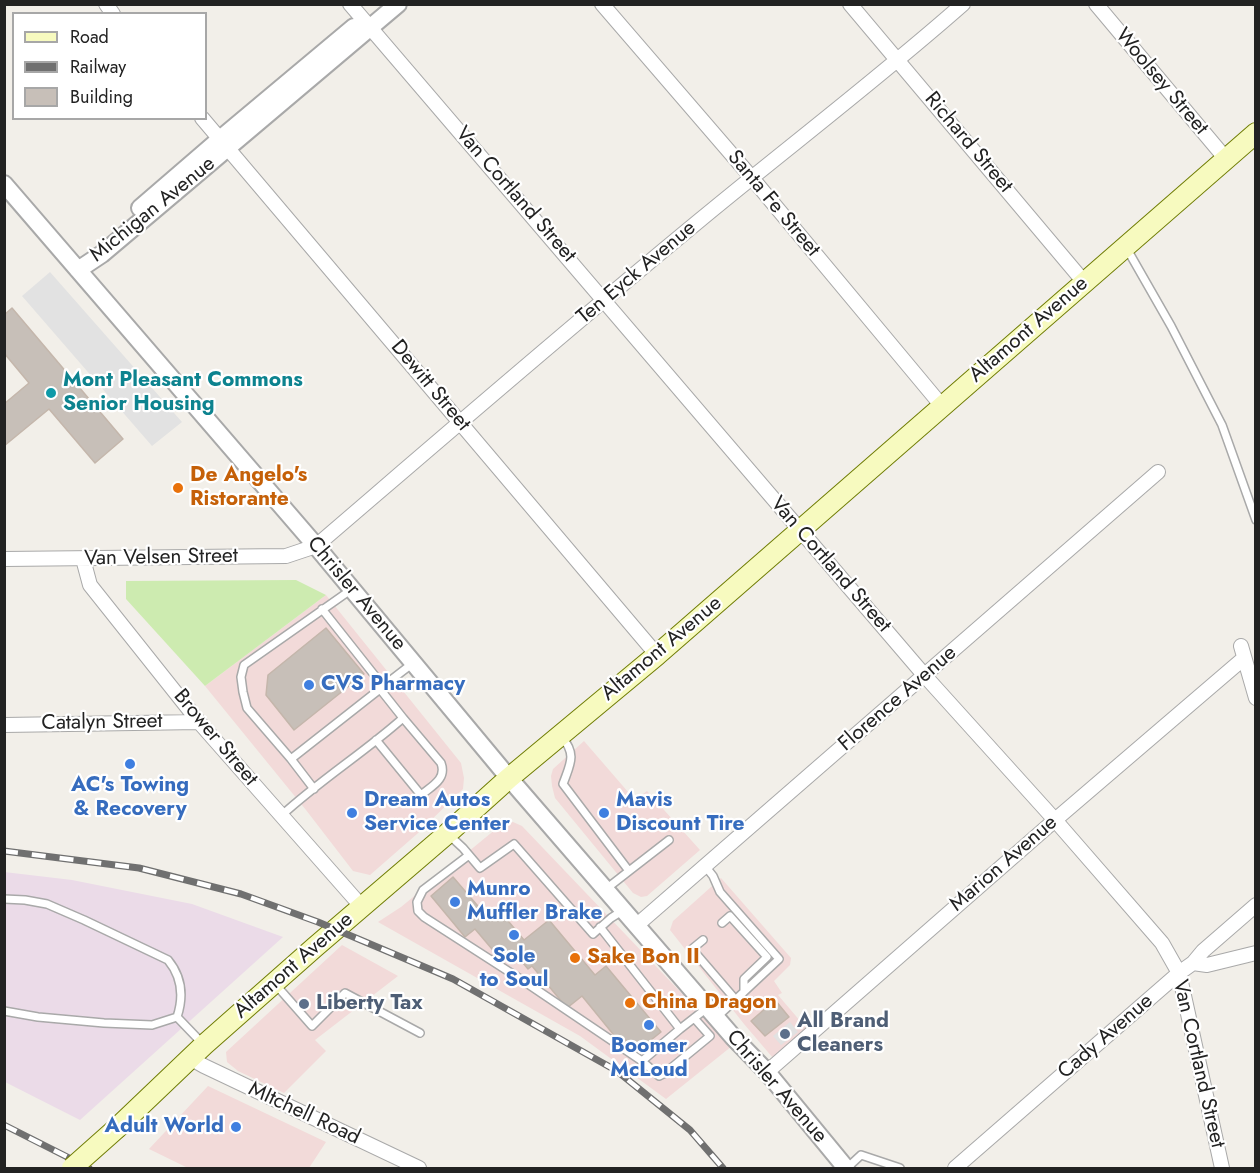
<!DOCTYPE html>
<html>
<head>
<meta charset="utf-8">
<style>
  body { margin:0 }
  #map { position:relative; width:1260px; height:1173px; overflow:hidden; background:#f2efe9; font-family:Jost,sans-serif }
  canvas { display:block }
  .frame { position:absolute; inset:0; border:6px solid #222; pointer-events:none }
  .legend { position:absolute; left:12px; top:12px; width:195px; height:108px; box-sizing:border-box; background:#fff; border:2px solid #a7a7a7; margin:0; padding:8px 10px; list-style:none; font-size:18px; color:#222 }
  .legend li { display:flex; align-items:center; gap:12px; height:30px }
  .legend b { width:30px; border:2px solid #a7a7a7 }
</style>
</head>
<body>
<div id="map">
<canvas width="1260" height="1173"></canvas>
<div class="frame"></div>
<ul class="legend">
<li><b style="height:8px;background:#f7fabf"></b>Road</li>
<li><b style="height:8px;background:#707070"></b>Railway</li>
<li><b style="height:16px;background:#c7bfb8"></b>Building</li>
</ul>
</div>
<script>
const ctx = document.querySelector('canvas').getContext('2d');
ctx.lineJoin = 'round';
function fill(path, color) { ctx.fillStyle = color; ctx.fill(path, 'evenodd'); }
function trace(path, color, width, dash) { ctx.strokeStyle = color; ctx.lineWidth = width; ctx.lineCap = dash ? 'butt' : 'round'; ctx.setLineDash(dash || []); ctx.stroke(path); }
function write(font, color, halo, rows, align = 'center') {
  ctx.font = font + ' Jost,sans-serif'; ctx.lineWidth = 4.5; ctx.setLineDash([]); ctx.textBaseline = 'middle'; ctx.strokeStyle = halo; ctx.fillStyle = color; for (const [text, x, y, turn = 0] of rows) {
    ctx.save(); ctx.translate(x, y); ctx.rotate((+turn || 0) * Math.PI / 180); ctx.textAlign = isNaN(turn) ? turn : align; if (halo) ctx.strokeText(text, 0, 0); ctx.fillText(text, 0, 0); ctx.restore();
  }
}
fill(new Path2D(`
  M326,595L461,763L464,778L463,789L417,834L370,875L353,871L306,810L205,686Z
  M584,741L635,800L647,791L700,850L647,896L641,897L633,893L555,798L552,786L551,776L553,769Z
  M513,822L522,826L732,1046L666,1099L580,1036L378,922L401,907L502,824Z
  M721,878L791,958L790,965L774,981L782,993L778,995L807,1029L773,1058L744,1024L670,930L673,921Z
  M342,945L398,976L315,1040L326,1051L284,1093L238,1071L227,1062L226,1052Z
  M208,1086L326,1142L309,1168H188L149,1149Z`), '#f2dad9');
fill(new Path2D(`
  M4,872L72,880L192,904L283,937L80,1120L5,1082Z`), '#ebdbe8');
fill(new Path2D(`
  M296,580L326,595L205,686L126,599V581Z`), '#cdebb0');
fill(new Path2D(`
  M50,272L182,422L152,446L22,296Z
  M790,1022L798,1032L781,1045L773,1036Z`), '#e2e2e2');
const building = new Path2D(`
  M12,308L123,439L95,463L49,409L4,446V404L29,383L4,353V315Z
  M326,628L364,674L294,730L266,695L268,675Z
  M453,877L489,919L499,910L524,940L549,920L595,975L606,966L661,1032L636,1052L626,1040L622,1045L582,996L567,1008L532,966L528,969L514,952L503,962L475,929L465,937L431,896Z
  M775,1000L789,1017L765,1036L751,1021Z`);
fill(building, '#c7bfb8');
trace(building, '#c4b6ab', 1.5);
const service = new Path2D(`
  M1127,249L1171,326L1222,425L1256,520
  M322,609L383,686
  M382,687L413,663
  M562,737C577,755 570,764 563,784L629,871L669,840
  M376,740L421,795C432,786 447,779 441,763L403,718
  M291,759L247,708L243,692L241,677L244,665L352,589
  M281,816C320,780 365,752 403,718L380,689L291,759L314,789
  M449,835L463,848L480,868L514,844L593,934L611,918L622,911
  M469,855L423,890L417,902L418,911L424,917L525,982L642,1061L659,1076L665,1073L710,1036L694,1018
  M705,866L713,876L720,892L779,959L717,1017
  M606,889L629,871
  M4,899L25,900L47,904L84,920L168,960C182,977 184,996 177,1017
  M722,923L730,916L767,957L744,979V991
  M600,927L680,1029
  M703,940L692,949L735,999
  M276,985L312,1026L345,993L420,1033
  M4,1011L38,1017L104,1023L152,1025L177,1017
  M177,1017L202,1043
  M642,1061L680,1029L707,1008
  M847,1168L861,1155L900,1168`);
const minor = new Path2D(`
  M106,4L113,14
  M350,4L925,676L1055,820L1162,943L1179,973L1222,1168
  M602,4L752,178L942,406
  M850,4L1084,282
  M1096,4L1226,159
  M202,118L657,655
  M4,559L286,556L316,546C443,437 570,327 700,220C787,148 878,79 963,4
  M83,559L90,585L199,722L362,907
  M1241,646L1256,698
  M4,725L199,722
  M637,925L1158,472
  M1193,963L1207,965L1256,953
  M190,1058L204,1066L419,1168
  M767,1072L1055,820L1243,659
  M955,1168L1179,973L1193,963L1203,951L1256,905`);
const tertiary = new Path2D(`
  M4,184L316,546L509,778L733,1037L767,1072L846,1168
  M140,208L220,139L354,27
  M78,270L102,254L398,4`);
const secondary = new Path2D(`
  M117,1128L204,1045L315,947L448,833L509,778L657,655L1256,133`);
trace(service, '#a9a9a9', 10);
trace(minor, '#a9a9a9', 16);
trace(tertiary, '#a9a9a9', 20);
trace(secondary, '#707d05', 22);
trace(service, '#fff', 7);
trace(minor, '#fff', 14);
trace(tertiary, '#fff', 16);
trace(secondary, '#f7fabf', 20);
const rail = new Path2D(`
  M4,851L139,868L241,894L318,922L453,979L617,1071L690,1130L723,1168
  M4,1125L89,1168`);
trace(rail, '#707070', 7);
trace(rail, '#fff', 4.5, [14]);
const secondaryBridge = new Path2D(`
  M72,1168L117,1128`);
trace(secondaryBridge, '#707d05', 22, []);
trace(secondaryBridge, '#f7fabf', 20);
for (const [x, y, r, color] of [
  [51,393,6,"#0f9aa8"],
  [178,488,6,"#e8710a"],
  [309,685,6,"#3f7fe0"],
  [130,764,6,"#3f7fe0"],
  [352,813,6,"#3f7fe0"],
  [604,813,6,"#3f7fe0"],
  [455,902,6,"#3f7fe0"],
  [514,935,6,"#3f7fe0"],
  [575,958,6,"#e8710a"],
  [630,1003,6,"#e8710a"],
  [304,1004,6,"#5c6f8a"],
  [649,1025,6,"#3f7fe0"],
  [785,1034,6,"#5c6f8a"],
  [236,1127,6,"#3f7fe0"]
]) { const dot = new Path2D(); dot.arc(x, y, r, 0, 2 * Math.PI); ctx.fillStyle = color; ctx.fill(dot); trace(dot, '#fff', 2); }
write('21px', '#222', '#fff', [
  ["Woolsey Street",1161,82,50],
  ["Richard Street",968,143,50],
  ["Van Cortland Street",515,195,49],
  ["Santa Fe Street",773,204,50],
  ["Michigan Avenue",153,210,-39],
  ["Ten Eyck Avenue",637,273,-40],
  ["Altamont Avenue",1029,330,-41],
  ["Dewitt Street",430,386,50],
  ["Van Velsen Street",161,558,-1],
  ["Van Cortland Street",830,565,49],
  ["Chrisler Avenue",356,594,50],
  ["Altamont Avenue",662,649,-40],
  ["Florence Avenue",898,699,-41],
  ["Catalyn Street",102,723,-1],
  ["Brower Street",215,738,50],
  ["Marion Avenue",1004,864,-41],
  ["Altamont Avenue",294,966,-41],
  ["Cady Avenue",1106,1037,-41],
  ["Van Cortland Street",1198,1064,77],
  ["Chrisler Avenue",776,1087,49],
  ["MItchell Road",304,1114,25]
]);
write('bold 21px', '#0d838f', '#fff', [
  ["Mont Pleasant Commons",63,381],
  ["Senior Housing",63,405]
], 'left');
write('bold 21px', '#c56008', '#fff', [
  ["De Angelo's",190,476],
  ["Ristorante",190,500],
  ["Sake Bon II",587,958],
  ["China Dragon",642,1003]
], 'left');
write('bold 21px', '#366cbe', '#fff', [
  ["CVS Pharmacy",321,685],
  ["AC's Towing",130,786,"center"],
  ["& Recovery",130,810,"center"],
  ["Dream Autos",364,801],
  ["Service Center",364,825],
  ["Mavis",616,801],
  ["Discount Tire",616,825],
  ["Munro",467,890],
  ["Muffler Brake",467,914],
  ["Sole",514,957,"center"],
  ["to Soul",514,981,"center"],
  ["Boomer",649,1047,"center"],
  ["McLoud",649,1071,"center"],
  ["Adult World",224,1127,"right"]
], 'left');
write('bold 21px', '#4e5e75', '#fff', [
  ["Liberty Tax",316,1004],
  ["All Brand",797,1022],
  ["Cleaners",797,1046]
], 'left');
</script>
</body>
</html>
